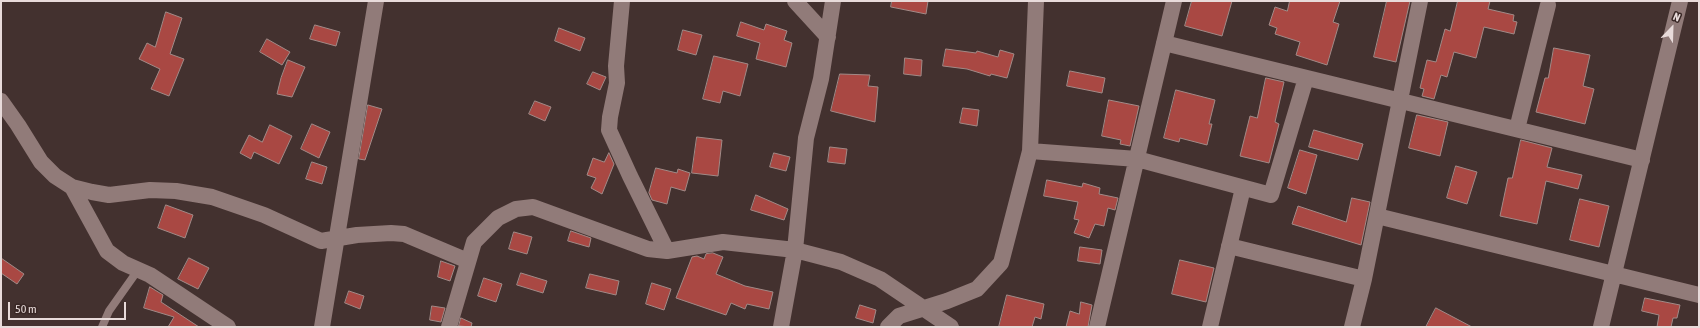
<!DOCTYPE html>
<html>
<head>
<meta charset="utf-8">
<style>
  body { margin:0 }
  #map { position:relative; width:1700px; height:328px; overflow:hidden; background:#43312f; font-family:"Asap Condensed",sans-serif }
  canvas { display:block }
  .frame { position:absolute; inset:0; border:2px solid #e8dbda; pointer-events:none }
  .north { position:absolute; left:1652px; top:8px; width:40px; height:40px; -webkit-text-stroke:3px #392725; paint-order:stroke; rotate:23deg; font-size:11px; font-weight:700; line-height:16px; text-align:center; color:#e8dbda }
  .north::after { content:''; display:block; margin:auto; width:14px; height:18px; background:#e8dbda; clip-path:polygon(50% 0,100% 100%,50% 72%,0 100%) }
  .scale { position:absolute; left:8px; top:302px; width:118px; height:18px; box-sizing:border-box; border:2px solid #e8dbda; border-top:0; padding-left:5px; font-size:12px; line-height:14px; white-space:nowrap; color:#e8dbda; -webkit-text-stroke:3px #392725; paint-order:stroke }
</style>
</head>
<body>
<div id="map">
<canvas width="1700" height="328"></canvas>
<div class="frame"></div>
<div class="north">N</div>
<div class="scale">50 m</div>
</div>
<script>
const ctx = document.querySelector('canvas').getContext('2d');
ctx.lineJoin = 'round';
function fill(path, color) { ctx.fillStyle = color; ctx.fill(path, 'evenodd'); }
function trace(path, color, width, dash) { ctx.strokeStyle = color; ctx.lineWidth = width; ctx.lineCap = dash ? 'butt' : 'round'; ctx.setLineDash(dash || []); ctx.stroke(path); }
const building = new Path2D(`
  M892,1H928L926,14L891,7Z
  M1192,1H1232L1222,36L1185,26Z
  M1290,1H1340L1333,22L1339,24L1327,65L1296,55L1300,42L1275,34L1277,28L1269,25L1275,7L1287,11Z
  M1387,1H1410L1396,62L1374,57Z
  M1458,1H1490L1488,9L1514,15L1513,21L1517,22L1514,34L1484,27L1476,58L1454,52L1447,77L1441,75L1434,99L1422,96L1424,89L1420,88L1427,60L1436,62L1445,29L1450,31Z
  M166,12L182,18L170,54L184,59L169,96L151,89L160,69L139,59L147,43L155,47Z
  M741,22L764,30L766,24L787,31L784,40L792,43L786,67L756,59L760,43L737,36Z
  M315,25L340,32L336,46L310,39Z
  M559,28L585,38L580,51L555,41Z
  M683,30L702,35L696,55L678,50Z
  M267,39L290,52L282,65L260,52Z
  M1554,48L1590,55L1583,86L1594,89L1585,124L1536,112L1545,78H1548Z
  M946,49L976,53L977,51L998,57L1000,50L1014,54L1007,78L991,74L990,76L967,69L943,66Z
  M714,56L748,64L740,96L723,91L720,103L703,99Z
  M905,58L922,60L921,76L904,74Z
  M288,60L305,67L292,97L277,94L281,78Z
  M1070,71L1105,78L1102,93L1067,86Z
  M593,72L606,77L600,90L587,84Z
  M840,74L870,75L868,86L878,87L875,122L831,111Z
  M1266,78L1284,82L1275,122L1279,124L1269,163L1240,156L1250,116L1257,118Z
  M1176,90L1215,100L1209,124H1212L1207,145L1180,138L1179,142L1164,138Z
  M1109,100L1139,106L1130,146L1120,144L1121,140L1102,136Z
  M535,101L551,107L545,121L529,114Z
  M368,105L382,109L365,160L359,159Z
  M963,108L979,110L977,126L960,123Z
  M1417,115L1448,122L1440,156L1409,148Z
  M312,124L330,132L319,158L301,149Z
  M270,125L292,136L279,164L254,152L251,159L240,153L249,135L262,142Z
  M1314,130L1363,144L1358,160L1309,147Z
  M697,137L722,140L718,176L692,173Z
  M1521,140L1552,148L1547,167L1582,175L1578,189L1546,181L1537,224L1500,216L1508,178H1512Z
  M830,147L847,149L845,164L828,162Z
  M1300,150L1317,155L1306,194L1288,188Z
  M609,153L614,164L602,194L591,188L596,178L587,175L593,158L604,162Z
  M774,153L790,157L786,171L770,167Z
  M312,162L327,167L322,184L306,179Z
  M1456,166L1477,172L1467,204L1447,198Z
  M656,168L677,173L678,169L690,173L685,191L671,187L667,204L652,200L649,193Z
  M1047,180L1082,187L1083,183L1100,188L1099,194L1118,198L1115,210L1108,208L1104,226L1095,224L1089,238L1074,233L1079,220L1074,219L1078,202L1044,196Z
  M756,195L788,209L784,220L751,210Z
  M1352,198L1370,202L1361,245L1292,224L1298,206L1346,222Z
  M1580,199L1609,206L1599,247L1570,240Z
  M166,205L193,215L185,238L158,228Z
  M571,231L591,238L589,247L568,241Z
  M514,232L532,237L527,254L509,249Z
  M1080,247L1102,250L1100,264L1078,261Z
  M713,253L723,257L716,274L745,286L773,292L769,309L747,304L745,309L731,303L726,315L676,298L692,257L697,256L704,259L706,254Z
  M1,258L24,274L17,284L1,273Z
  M189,258L209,268L198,289L178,279Z
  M1180,260L1214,268L1206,302L1172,294Z
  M441,261L455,266L450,281L438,277Z
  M521,273L547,281L543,293L517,285Z
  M590,274L619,281L616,295L586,288Z
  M484,278L502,284L496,302L478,296Z
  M652,283L671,289L664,310L646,304Z
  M150,287L163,295L161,302L199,327H168L174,317L144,308Z
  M349,291L364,296L360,309L345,303Z
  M1007,295L1044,304L1041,319L1035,317L1032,327H999Z
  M1645,298L1680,305L1677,318H1673L1671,327H1657L1659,315L1642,311Z
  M1081,302L1092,305L1088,327H1066L1070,311L1079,314Z
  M860,305L876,310L873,323L856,318Z
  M432,306L445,308L441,322L430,320Z
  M1436,308L1472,327H1426Z
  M461,318L472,323L471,327L459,326Z`);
fill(building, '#a94843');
trace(building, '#a18a87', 1);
trace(new Path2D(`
  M102,327L109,311L138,270`), '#917b79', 8);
trace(new Path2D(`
  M622,1L616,66L617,83L610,117L609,130L630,176L667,251
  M795,1L828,37
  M1164,43L1642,160
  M1,101L18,125L41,162L55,176L72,187L92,192L109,195L150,190L176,191L212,197L264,215L321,241L357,235L391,233L404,234L468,261
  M1517,129L1548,5
  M1030,151L1137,159L1271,195L1306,78
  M72,187L107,251L123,263L150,275L228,327
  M1377,216L1699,295
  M1229,246L1364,279
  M322,327L376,1
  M449,327L474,242L498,218L516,209L533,207L648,249L667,251L723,242L795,250L841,262L880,279L951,327
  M781,327L795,250L806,138L821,79L833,1
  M888,327L899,316L947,301L977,289L1001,263L1030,151L1036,1
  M1097,327L1174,1
  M1210,327L1243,188
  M1352,327L1364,279L1420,1
  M1601,327L1680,1`), '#917b79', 16);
</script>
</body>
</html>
